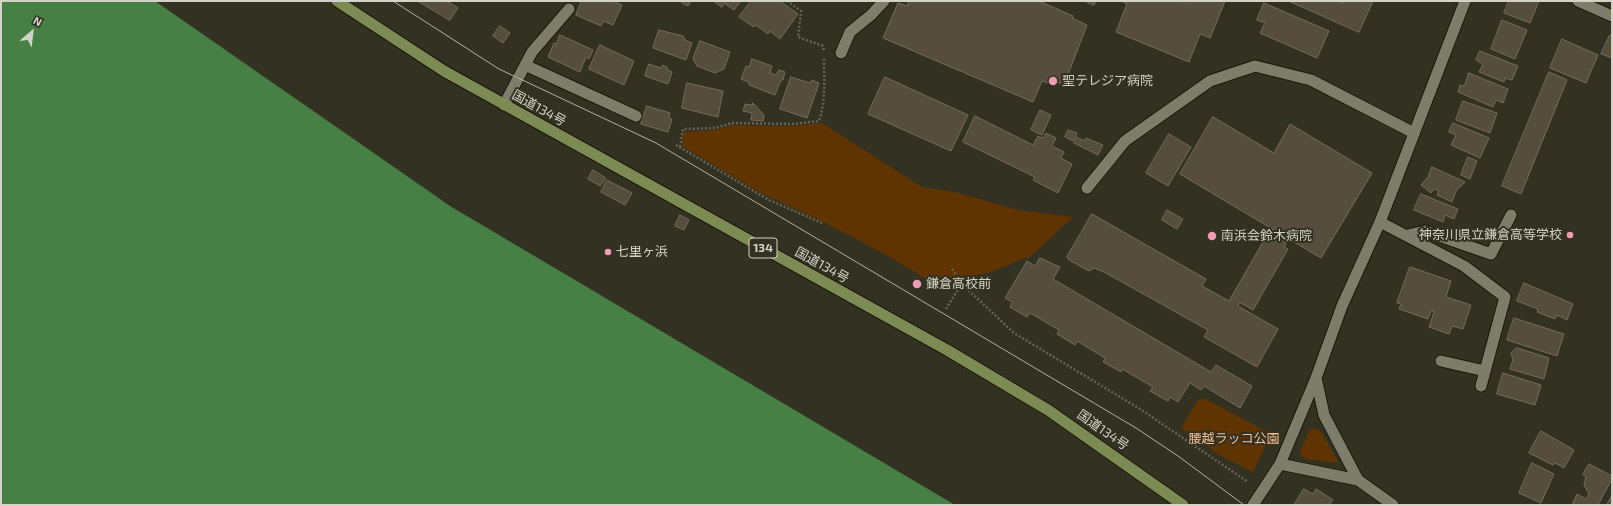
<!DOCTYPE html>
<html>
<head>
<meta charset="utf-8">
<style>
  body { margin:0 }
  #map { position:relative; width:1613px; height:506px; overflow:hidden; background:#333222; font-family:"Exo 2",sans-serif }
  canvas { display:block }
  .frame { position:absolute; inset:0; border:2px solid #d3d3c9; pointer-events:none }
  .north { position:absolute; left:12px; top:12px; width:40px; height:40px; -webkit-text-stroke:3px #333222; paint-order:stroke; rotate:28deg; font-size:11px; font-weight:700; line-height:16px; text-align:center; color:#d3d3c9 }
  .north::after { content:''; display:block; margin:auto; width:14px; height:18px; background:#d3d3c9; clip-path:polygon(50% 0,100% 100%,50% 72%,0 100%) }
</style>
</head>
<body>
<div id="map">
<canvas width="1613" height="506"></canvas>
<div class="frame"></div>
<div class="north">N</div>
</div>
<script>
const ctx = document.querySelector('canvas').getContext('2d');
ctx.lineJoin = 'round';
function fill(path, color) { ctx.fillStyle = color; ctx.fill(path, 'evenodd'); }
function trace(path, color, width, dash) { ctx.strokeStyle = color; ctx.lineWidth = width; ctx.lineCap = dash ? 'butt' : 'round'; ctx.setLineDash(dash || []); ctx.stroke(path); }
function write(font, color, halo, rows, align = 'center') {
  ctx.font = font + ' "Exo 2","Noto Sans JP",sans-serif'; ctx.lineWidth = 4; ctx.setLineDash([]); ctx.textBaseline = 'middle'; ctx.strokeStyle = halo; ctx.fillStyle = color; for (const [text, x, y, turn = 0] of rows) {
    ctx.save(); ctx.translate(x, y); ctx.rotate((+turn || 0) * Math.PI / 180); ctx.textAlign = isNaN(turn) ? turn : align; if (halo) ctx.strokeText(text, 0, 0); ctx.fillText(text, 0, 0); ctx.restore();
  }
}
fill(new Path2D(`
  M822,123L922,187L955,192L1018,210L1073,217L1031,256L988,273L956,278L948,292L883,253L817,219L761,193L682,146L683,132L715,130L732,125L792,126Z
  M1204,398L1271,434L1253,472L1221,456L1181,428L1197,401Z
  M1312,429H1318L1322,433L1338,461L1336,463L1305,459L1301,455L1300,451L1309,431Z`), '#5f3400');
fill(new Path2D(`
  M1,1H155L450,206L955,505H1Z`), '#478045');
const building = new Path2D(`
  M418,1H447L458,8L450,20Z
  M582,1H612L622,5L613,25L603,21L601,26L576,15Z
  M684,1H691L688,6L682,3Z
  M714,1H738L740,2L734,10L724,3L722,7Z
  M751,1H780L798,14L780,39L770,31L768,34L756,25L754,27L739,17Z
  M909,1H1039L1073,16L1072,18L1087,25L1064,85L1049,79L1048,83L1042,81L1033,102L883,38L898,3L907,6Z
  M1085,1H1096L1094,5Z
  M1121,1H1180L1188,4L1190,1H1225L1210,38L1200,34L1189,62L1116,32L1127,4Z
  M1289,1H1338L1343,3L1344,1H1373L1359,32Z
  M1509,1H1539L1530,23L1504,13Z
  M1264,3L1329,31L1317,58L1260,33L1265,23L1257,20Z
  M1502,20L1527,30L1515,59L1491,49Z
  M500,26L510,33L503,43L493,36Z
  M659,30L683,36L685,40L692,43L686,60L653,48Z
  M560,35L593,50L589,59L586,57L580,72L548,57L554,43L556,44Z
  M1610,35H1612V58L1601,54Z
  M1562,39L1598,55L1586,83L1550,68Z
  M700,41L730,52L724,69L715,73L697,66L693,59Z
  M600,45L634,61L624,85L589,69Z
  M1480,51L1518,66L1512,80L1505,78L1504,82L1479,72L1483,64L1476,60Z
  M752,59L772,66L770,73L776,75L779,70L785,72L783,80H781L775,95L749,85L750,83L741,79L746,66L749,67Z
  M649,64L661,68L663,65L668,68L667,70L672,72L668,84L645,76Z
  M1549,72L1567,80L1521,194L1502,186Z
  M1469,73L1508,89L1503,103L1496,100L1493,107L1458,92L1460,85L1464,86Z
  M791,77L810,83L812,80L819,83L807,118L780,109Z
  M885,77L968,115L951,151L868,114Z
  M687,83L723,91L718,117L682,108Z
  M1463,101L1497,113L1490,133L1456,120Z
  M753,103L764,115L763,121L751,120L752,113L743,111L745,104L752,105Z
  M647,106L670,113L669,118L672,119L668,132L641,124Z
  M1040,110L1051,115L1042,135L1031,130Z
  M975,116L1033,145L1038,136L1043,138L1046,133L1056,138L1052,146L1064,152L1061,158L1072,164L1058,193L1033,180L1035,177L963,142Z
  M1213,117L1274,153L1290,124L1372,173L1321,258L1180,174Z
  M1453,123L1489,138L1480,158L1451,145L1456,135L1449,132Z
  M1068,130L1077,133L1073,141L1065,137Z
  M1169,134L1191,147L1168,186L1146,173Z
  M1077,137L1084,141L1086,138L1103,145L1098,155L1074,143Z
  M1468,157L1477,161L1470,179L1461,175Z
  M1432,167L1465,182L1456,191L1452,202L1437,195L1439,191L1434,189L1431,193L1421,185L1428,177Z
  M593,170L606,178L600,186L588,179Z
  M607,180L632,193L625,205L601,192Z
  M1421,194L1458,209L1454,219L1445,215L1443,222L1414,210Z
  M1167,210L1183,219L1177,229L1162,220Z
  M1092,214L1206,279L1202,286L1229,301L1271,228L1288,239L1284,247L1288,249L1253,310L1239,302L1238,306L1278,329L1257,367L1204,337L1208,330L1104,272L1094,268L1089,271L1069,260L1067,257Z
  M680,215L689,220L684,230L675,226Z
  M1040,258L1060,267L1053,279L1211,372L1216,365L1252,386L1240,408L1204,386L1201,390L1190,383L1178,402L1170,397L1168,401L1150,391L1153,387L1122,369L1121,372L1103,362L1105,358L1077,341L1075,345L1057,334L1059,330L1030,313L1027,317L1010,307L1012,302L1005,298L1027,261L1035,266Z
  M1410,267L1451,281L1446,297L1471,305L1463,329L1452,326L1449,334L1429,327L1434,312L1431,311L1428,319L1399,309L1401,304L1397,303Z
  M1524,283L1573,304L1567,320L1557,315L1555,319L1537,312L1538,309L1517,301Z
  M1514,318L1564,334L1557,356L1507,340Z
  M1517,348L1549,358L1544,379L1510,369L1513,360L1511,353Z
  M1503,373L1541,385L1535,405L1497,394Z
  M1541,431L1574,450L1564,468L1555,463L1553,465L1529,453Z
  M1532,463L1554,474L1541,503L1519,493Z
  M1589,464L1612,476V479L1598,505H1572L1577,494L1586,499L1589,494L1584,485L1586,476L1583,475Z
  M1304,489L1313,494L1316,489L1333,500L1329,505H1294Z
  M1612,495V505H1607Z`);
fill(building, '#554d3e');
trace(building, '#746b5b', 1);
const service = new Path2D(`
  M1578,1L1612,16
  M841,53L850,32L871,15L884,1
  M525,65L636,116
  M504,105L532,52L569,9
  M1087,188L1125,141L1210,81L1255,66L1311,80L1414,133
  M1380,222L1464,266L1505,297L1481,386
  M1408,235L1425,231L1491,254L1511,215
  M1441,361L1485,371`);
const minor = new Path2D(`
  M1316,378L1324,415L1358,480`);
const tertiary = new Path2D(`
  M1280,464L1358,480L1393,505
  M1253,505L1280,464L1316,378L1342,306L1380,222L1465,1`);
const trunk = new Path2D(`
  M337,1L444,71L947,350L1048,410L1183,505`);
trace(service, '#1b190a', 13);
trace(minor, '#1b190a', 13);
trace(tertiary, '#1b190a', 13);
trace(trunk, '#1b190a', 13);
trace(new Path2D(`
  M787,1L801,11L798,37L823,46L824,51
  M676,145L769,200L822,223
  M680,147L683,129L715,128L732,123L794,124L819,121C826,100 824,79 824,58
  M952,269L964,286
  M946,309L957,291L964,286L1014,333L1140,409L1248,482`), '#656456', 2.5, [2, 2]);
trace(service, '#7e7d6b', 11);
trace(minor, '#7e7d6b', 11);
trace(tertiary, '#7e7d6b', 11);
trace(trunk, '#7c8a54', 11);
trace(new Path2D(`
  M393,1L499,69L656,143L1136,428L1178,456L1244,505`), '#b0b0a5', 1);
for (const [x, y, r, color] of [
  [1053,81,5,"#f19ab3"],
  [1570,235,4,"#f19ab3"],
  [1212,236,5,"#f19ab3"],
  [608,252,4,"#f19ab3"],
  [917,284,5,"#f19ab3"]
]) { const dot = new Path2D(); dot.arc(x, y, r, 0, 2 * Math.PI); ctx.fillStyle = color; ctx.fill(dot); trace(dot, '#333222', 1.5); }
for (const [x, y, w] of [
  [763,248,28]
]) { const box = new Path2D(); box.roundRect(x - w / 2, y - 10, w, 20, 3); ctx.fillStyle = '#333222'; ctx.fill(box); trace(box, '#d3d3c9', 1); }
write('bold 12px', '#d3d3c9', null, [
  ["134",763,248]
]);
write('13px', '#d3d3c9', '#333222', [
  ["聖テレジア病院",1062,81],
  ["神奈川県立鎌倉高等学校",1562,235,"right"],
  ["南浜会鈴木病院",1221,236],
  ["七里ヶ浜",616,252],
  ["鎌倉高校前",926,284]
], 'left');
write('13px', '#d3d3c9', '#333222', [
  ["国道134号",539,108,29],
  ["国道134号",822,265,29],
  ["国道134号",1103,430,35]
]);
write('13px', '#f4c195', '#333222', [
  ["腰越ラッコ公園",1234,439]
]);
</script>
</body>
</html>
